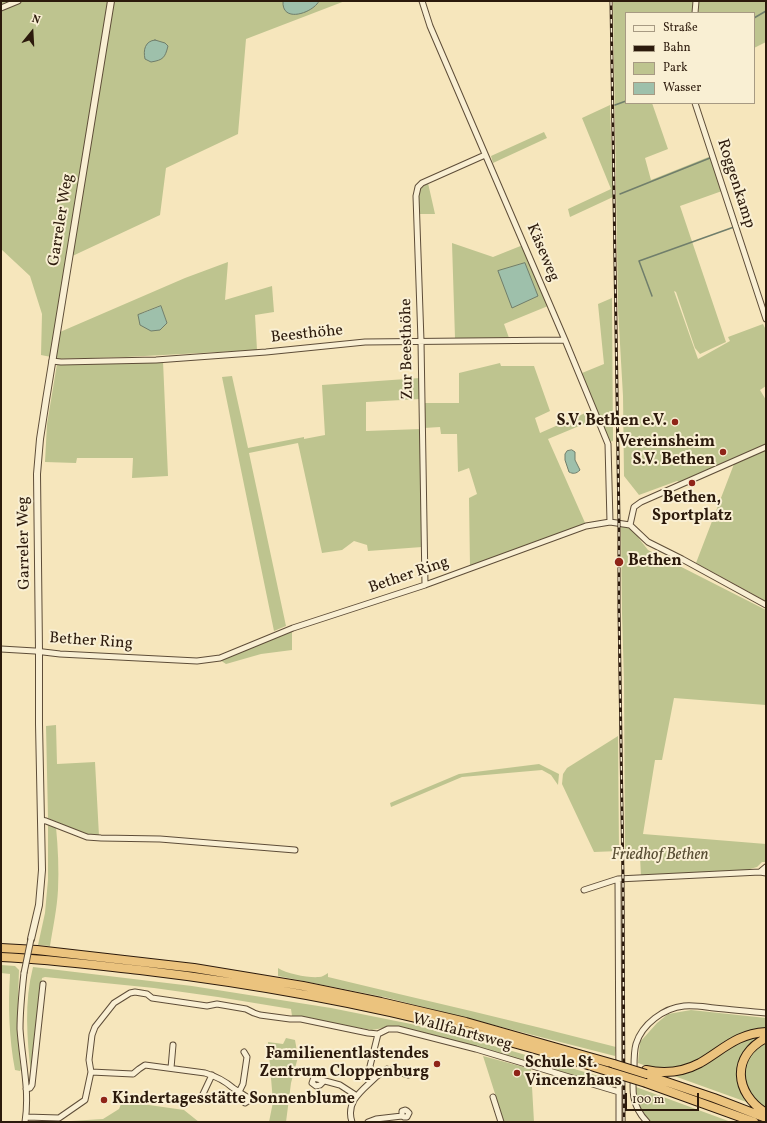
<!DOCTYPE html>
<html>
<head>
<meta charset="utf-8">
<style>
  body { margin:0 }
  #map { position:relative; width:767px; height:1123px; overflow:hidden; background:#f6e6bc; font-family:Vollkorn,serif }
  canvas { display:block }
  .frame { position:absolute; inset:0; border:2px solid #2c1a0c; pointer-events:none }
  .legend { position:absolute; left:625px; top:12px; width:130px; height:92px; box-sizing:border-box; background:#f9efd3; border:1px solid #a79a83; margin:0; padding:5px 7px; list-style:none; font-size:12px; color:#2c1a0c }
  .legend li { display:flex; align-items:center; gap:8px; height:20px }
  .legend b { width:20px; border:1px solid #a79a83 }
  .north { position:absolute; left:12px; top:12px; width:40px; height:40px; -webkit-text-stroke:3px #f9efd3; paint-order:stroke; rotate:18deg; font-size:11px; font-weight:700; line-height:16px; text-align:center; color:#2c1a0c }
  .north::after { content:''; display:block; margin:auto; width:14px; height:18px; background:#2c1a0c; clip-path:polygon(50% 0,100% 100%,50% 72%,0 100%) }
  .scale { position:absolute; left:625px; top:1093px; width:74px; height:18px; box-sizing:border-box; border:2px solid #2c1a0c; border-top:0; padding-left:5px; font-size:12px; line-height:14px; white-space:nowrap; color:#2c1a0c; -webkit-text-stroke:3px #f9efd3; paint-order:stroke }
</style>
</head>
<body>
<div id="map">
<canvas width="767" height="1123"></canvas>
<div class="frame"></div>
<ul class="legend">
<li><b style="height:5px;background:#f9efd3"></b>Straße</li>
<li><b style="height:5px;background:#2c1a0c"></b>Bahn</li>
<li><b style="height:11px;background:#bec48f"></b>Park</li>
<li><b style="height:11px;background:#9ec0ab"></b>Wasser</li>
</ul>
<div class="north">N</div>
<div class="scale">100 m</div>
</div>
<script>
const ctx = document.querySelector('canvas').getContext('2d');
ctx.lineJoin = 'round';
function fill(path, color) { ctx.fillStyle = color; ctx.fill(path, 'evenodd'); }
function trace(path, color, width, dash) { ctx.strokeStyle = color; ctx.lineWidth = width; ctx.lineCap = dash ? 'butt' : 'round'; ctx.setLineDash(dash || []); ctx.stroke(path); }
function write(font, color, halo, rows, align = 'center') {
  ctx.font = font + ' Vollkorn,serif'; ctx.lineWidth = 4; ctx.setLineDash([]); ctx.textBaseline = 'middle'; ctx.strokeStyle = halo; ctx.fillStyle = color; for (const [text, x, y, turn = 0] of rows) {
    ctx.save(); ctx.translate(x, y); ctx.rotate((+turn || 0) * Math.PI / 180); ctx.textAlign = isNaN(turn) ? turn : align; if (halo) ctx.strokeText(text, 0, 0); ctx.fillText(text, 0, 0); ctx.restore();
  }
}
fill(new Path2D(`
  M1,1H283V2L317,4L319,1H345L246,39L238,134L166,168L160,215L66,259L51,357L41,355L42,314L30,276L1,249Z
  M613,1H695L693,13H626V103H652L668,149L645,158L651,180L711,156L722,191L680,206L726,342L700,354L695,348L676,292L674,291L698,359L730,341L728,337L763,324L766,330V386L760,390L766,400V444L679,482L677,481L639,495L624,476L623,396L618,309Z
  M699,1H766V42L754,48V13H698Z
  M610,105L613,197L570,217L568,209L611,189L582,118Z
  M544,132L547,138L493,163L491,156Z
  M428,183L435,214H419V196L420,188Z
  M452,243L493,257L523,245L548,306L504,324L509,338H455Z
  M228,262L225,300L272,286L274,312L255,315L257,350L126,357L56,359L60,332L185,278ZM161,306L167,323L142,313Z
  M612,298L613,441L610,442L582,373L604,364L598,304Z
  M163,361L168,476L132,478L133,458H77L76,463L45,462L47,424L57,364Z
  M500,363L501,366H534L550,411L535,418L540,433L592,410L596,419L548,439L586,525L470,567L469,498L477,494L469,468L458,472L457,434H441L440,427L424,428V403H459V373Z
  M232,376L248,448L304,437V439L325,435L322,385L420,378V399L366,402V431L421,429L422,547L368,551L367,545L354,541L342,550L322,553L298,443L249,453L286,626L274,631L222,377Z
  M766,450V600H764L696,563L734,464Z
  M621,525L630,527L648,550L766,610V705L674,698L662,760H655L643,834L766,844V862H762L757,867L750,869L749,871L641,876L640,857H625L624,681L622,613Z
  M292,631V650L261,654L226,664L220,660L247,650Z
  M56,725L57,764L95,762L99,836L86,835L48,818L46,726Z
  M618,736L619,851L594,852L562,784L563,774L567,768Z
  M539,764L559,774L558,785L551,775L542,770L462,777L391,807L390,803L459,774Z
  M48,825L56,827C58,848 59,869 58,890C57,909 53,927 50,946L38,945L45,913L48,880Z
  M1,965L15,966L19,970L17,1031L21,1069L20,1071L15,1070C9,1038 8,1006 10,974L1,973Z
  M33,967L192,986L331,1008L411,1024L505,1049L616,1081V1084L612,1087L475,1047L394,1026L372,1030L292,1016L291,1009L218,997L154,988L45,977L42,978L32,1074H31C27,1039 24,1002 33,967Z
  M278,968C287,974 309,978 319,977C322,977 325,975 328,973V977C424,1000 520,1022 616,1047L615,1056L384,997L278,976Z
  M691,1010L766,1018V1109L638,1063L640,1042L657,1023L668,1014Z
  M286,1038L295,1040L298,1057L291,1083L286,1122H269L273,1102L268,1042L283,1044Z
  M483,1056L531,1069L534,1122H504Z
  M636,1087L731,1122H651C641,1112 636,1101 636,1087Z
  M123,1099L142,1104L184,1110L199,1122H70L71,1121L103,1119L119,1109Z`), '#bec48f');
const water = new Path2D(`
  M283,1H319C313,13 281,24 283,1Z
  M155,40L165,43L168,46C165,58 163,60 151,62L145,59C143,50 145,41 155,40Z
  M525,263L538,296L512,308L498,271Z
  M161,306L167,323L160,330L151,331L140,325L138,315Z
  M572,450L575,452V460L580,470C576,474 573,474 569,472L565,460V454L567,451Z`);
fill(water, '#9ec0ab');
trace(water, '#707e6b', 1);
trace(new Path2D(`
  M754,18L766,11
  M615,105L626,101
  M620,194L710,158
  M652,296L639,261L734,227`), '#707e6b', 1.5);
const minor = new Path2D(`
  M422,1L430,26L565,340L608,444L610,522
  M1,8L18,1
  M695,13L696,1
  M695,103L766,319
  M52,361L61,362L156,360L266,352L365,342L565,340
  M630,525L634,507L641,502L766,447
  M425,585L421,341L416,196L418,187L422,183L485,155
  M1,649L35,651L60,654L197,661L220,658L293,628L425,585L586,526L610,522L630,525L648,542L682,559L766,605
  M41,820L46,821L87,837L101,838L160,839L295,850
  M760,872L766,867
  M584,890L618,879L760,872L766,873
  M24,973C22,991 20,1010 20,1029C22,1060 30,1091 25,1122
  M171,1068L173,1045
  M91,1072L133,1074L139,1069L145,1065L205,1073C215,1076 225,1081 233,1088C238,1091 242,1094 247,1097L248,1101L245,1103L241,1099L239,1092L243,1084L247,1057L244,1052
  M376,1077L387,1069L408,1075
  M324,1081L320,1085L316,1086L312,1083L313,1080L314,1078L340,1085L357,1096
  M26,1089L30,1088L32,1085L43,984
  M619,1092V1122
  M203,1094L212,1075
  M493,1097L501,1122
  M26,1117L59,1118L85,1100L91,1072L89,1060L92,1035L95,1027L114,1003L130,993L135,992L147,994L152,998L207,1006L217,1004L246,1009L254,1013L260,1015L290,1019H301L368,1033L378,1034L388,1029H398L476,1049L619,1092L618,879
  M352,1122C345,1101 363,1090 376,1077L372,1072L370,1066L378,1034
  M368,1122L376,1119L402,1116L404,1117H407L409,1113L407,1111L405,1110L402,1111V1116
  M647,1122C631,1105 632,1090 634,1068C634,1060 634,1051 636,1044C642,1024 664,1008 684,1006C694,1005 705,1007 714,1008C732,1010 749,1011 766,1013`);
const tertiary = new Path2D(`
  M31,939L39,905L42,870L39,724V651L37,474L40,439L46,400L111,1`);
const trunk = new Path2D(`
  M1,948L37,950L194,968L303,986L381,1002L466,1022L614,1064
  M1,957C48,959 94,965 140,970C249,983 358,1002 464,1030C512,1042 560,1056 607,1071
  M766,1038C731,1056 734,1093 766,1113
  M646,1070C664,1074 683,1072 700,1063C724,1049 736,1034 766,1032
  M646,1075L714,1098L766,1118
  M646,1083L754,1122`);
trace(minor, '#5e4d38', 7);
trace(tertiary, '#5e4d38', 8);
trace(trunk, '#2c1a0c', 10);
trace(minor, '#f9efd3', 5);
trace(tertiary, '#f9efd3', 6);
trace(trunk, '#ebc37e', 8);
const rail = new Path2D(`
  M611,1L619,523V609L623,879L624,1122`);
trace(rail, '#2c1a0c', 3);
trace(rail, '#f9efd3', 1.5, [4.5]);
const minorBridge = new Path2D(`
  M24,973L31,939`);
const trunkBridge = new Path2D(`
  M614,1064L646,1074
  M607,1071L646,1083`);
trace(minorBridge, '#5e4d38', 7, []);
trace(trunkBridge, '#2c1a0c', 10, []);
trace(minorBridge, '#f9efd3', 5);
trace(trunkBridge, '#ebc37e', 8);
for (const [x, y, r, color] of [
  [675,422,4,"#8f2418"],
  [723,452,4,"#8f2418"],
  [692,483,4,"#8f2418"],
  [619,562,5,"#8f2418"],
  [437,1064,4,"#8f2418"],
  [517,1073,4,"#8f2418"],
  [104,1100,4,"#8f2418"]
]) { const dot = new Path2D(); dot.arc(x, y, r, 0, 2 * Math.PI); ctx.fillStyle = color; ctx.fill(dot); trace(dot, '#f9efd3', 1.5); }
write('16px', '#2c1a0c', '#f9efd3', [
  ["Roggenkamp",735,184,72],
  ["Garreler Weg",62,220,-81],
  ["Käseweg",542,253,67],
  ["Beesthöhe",307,335,-6],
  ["Zur Beesthöhe",408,349,-91],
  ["Garreler Weg",25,543,-91],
  ["Bether Ring",409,576,-19],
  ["Bether Ring",91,642,4],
  ["Wallfahrtsweg",462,1033,15]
]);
write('bold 16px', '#2c1a0c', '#f9efd3', [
  ["S.V. Bethen e.V.",667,422],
  ["Vereinsheim",715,443],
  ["S.V. Bethen",715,461],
  ["Bethen,",692,499,"center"],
  ["Sportplatz",692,517,"center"],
  ["Bethen",628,562,"left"],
  ["Familienentlastendes",429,1055],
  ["Zentrum Cloppenburg",429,1073],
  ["Schule St.",525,1064,"left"],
  ["Vincenzhaus",525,1082,"left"],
  ["Kindertagesstätte Sonnenblume",112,1100,"left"]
], 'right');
write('italic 16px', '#584d33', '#f9efd3', [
  ["Friedhof Bethen",660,856]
]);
</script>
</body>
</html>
